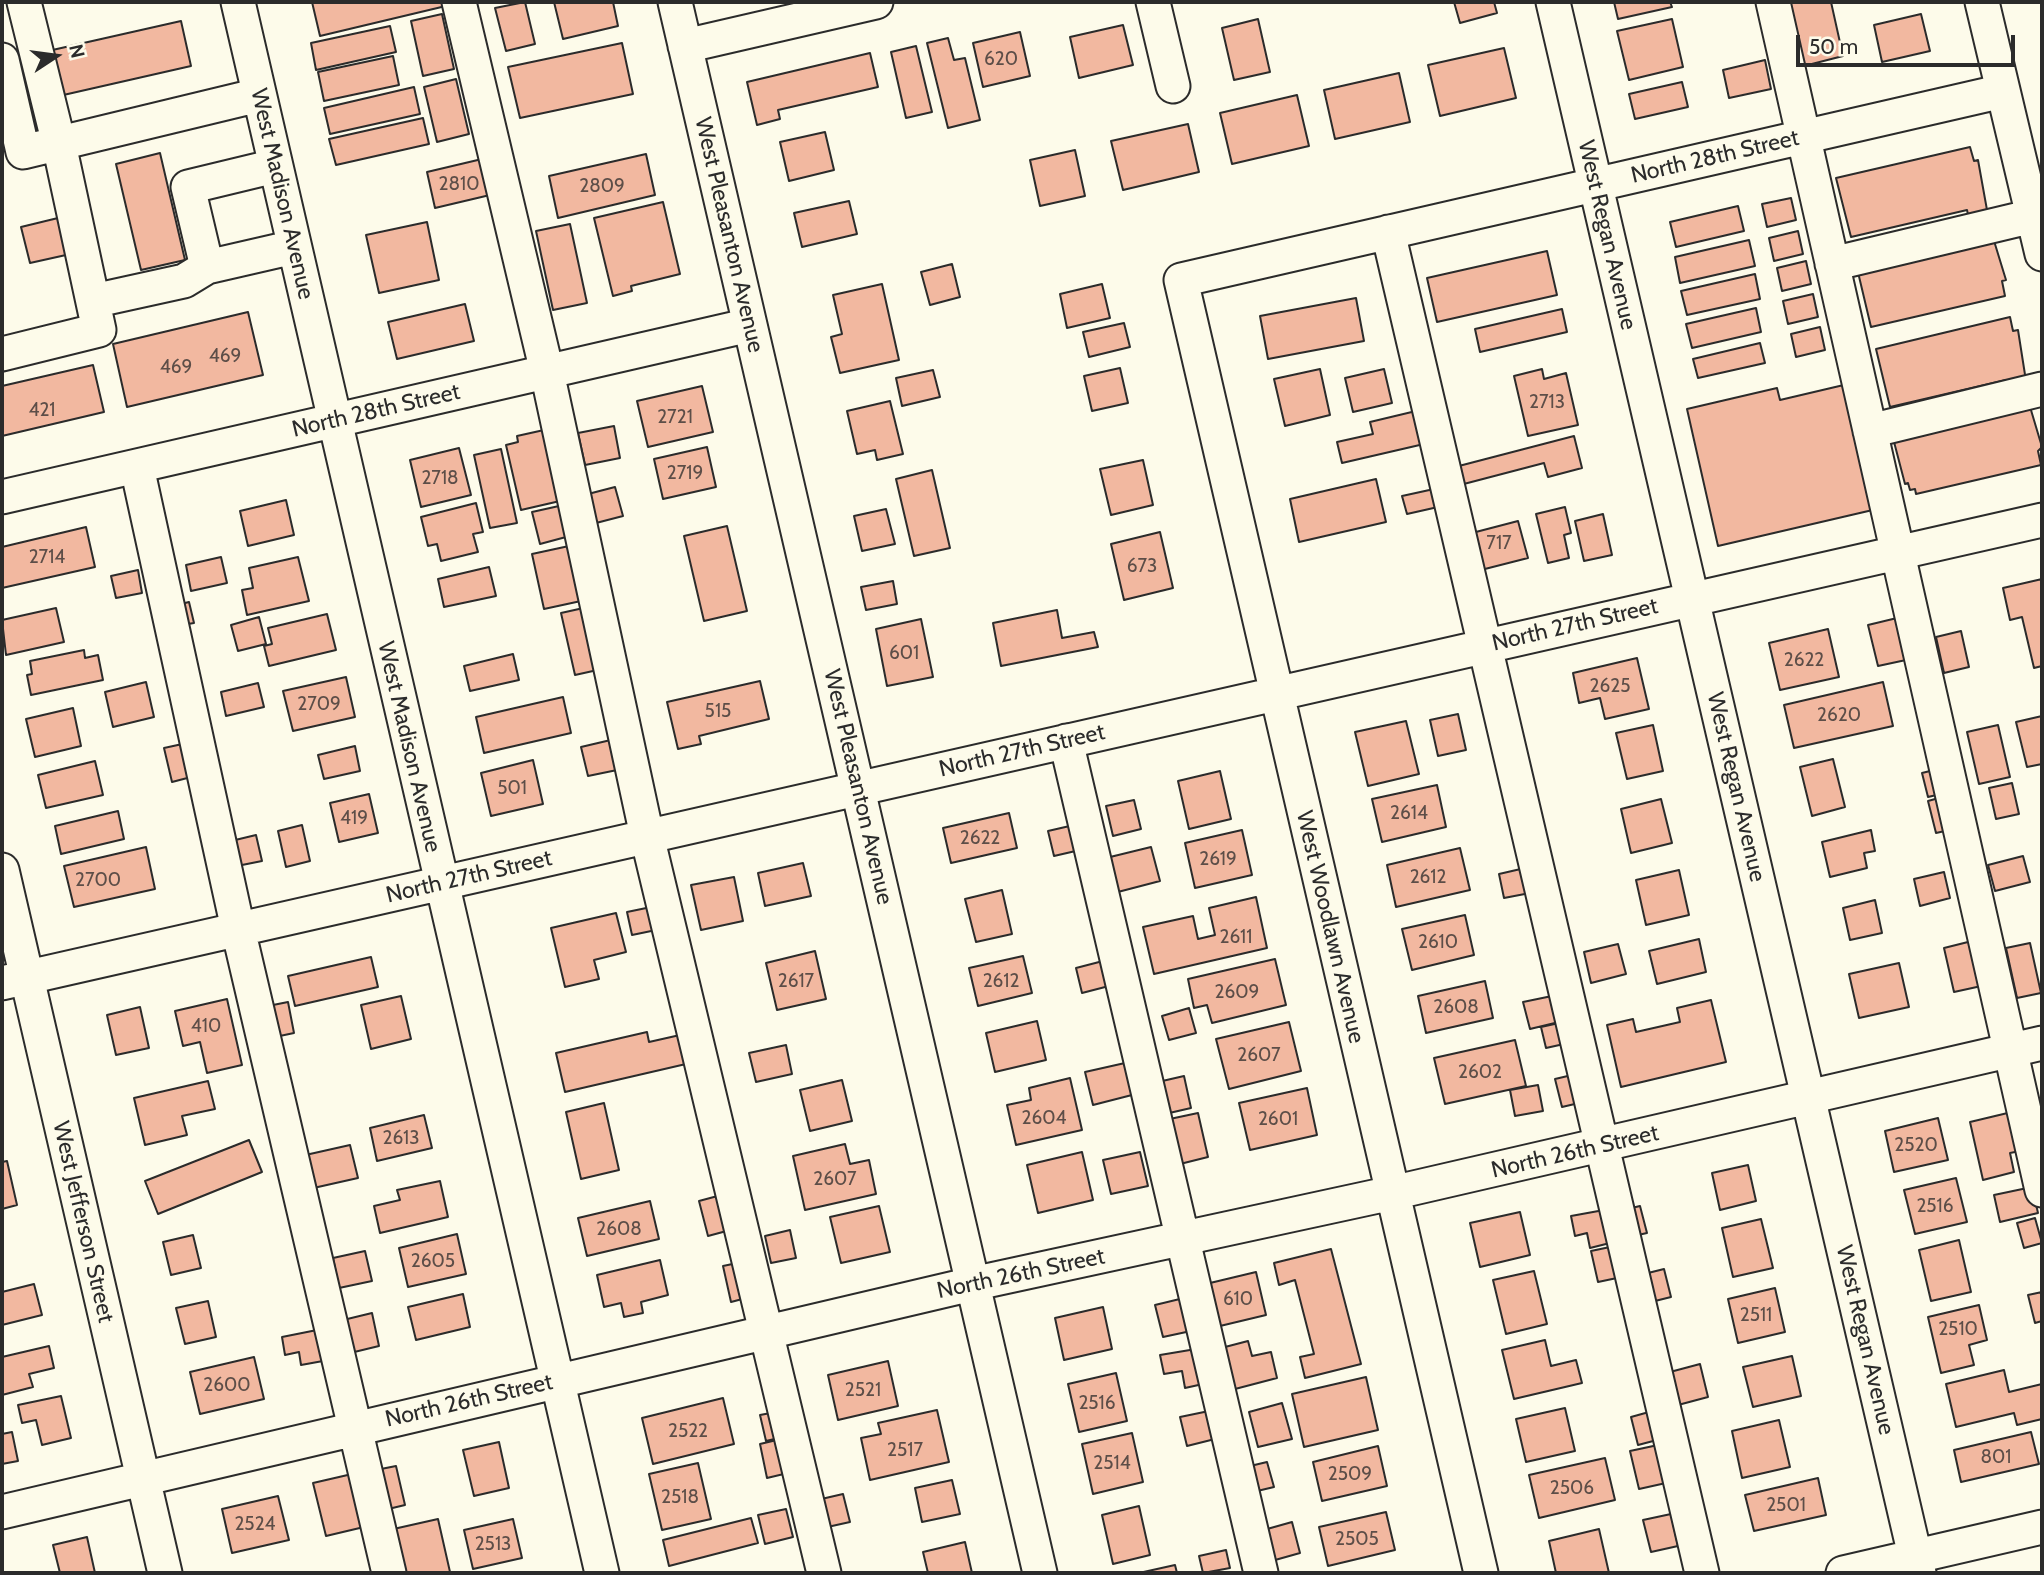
<!DOCTYPE html>
<html>
<head>
<meta charset="utf-8">
<style>
  body { margin:0 }
  #map { position:relative; width:2044px; height:1575px; overflow:hidden; background:#fdfbea; font-family:Cabin,sans-serif }
  canvas { display:block }
  .frame { position:absolute; inset:0; border:4px solid #2b2b2b; pointer-events:none }
  .north { position:absolute; left:21px; top:21px; width:70px; height:70px; -webkit-text-stroke:5px #fdfbea; paint-order:stroke; rotate:77deg; font-size:19px; font-weight:700; line-height:28px; text-align:center; color:#2b2b2b }
  .north::after { content:''; display:block; margin:auto; width:24px; height:32px; background:#2b2b2b; clip-path:polygon(50% 0,100% 100%,50% 72%,0 100%) }
  .scale { position:absolute; left:1796px; top:35px; width:219px; height:32px; box-sizing:border-box; border:4px solid #2b2b2b; border-top:0; padding-left:9px; font-size:21px; line-height:24px; white-space:nowrap; color:#2b2b2b; -webkit-text-stroke:5px #fdfbea; paint-order:stroke }
</style>
</head>
<body>
<div id="map">
<canvas width="2044" height="1575"></canvas>
<div class="frame"></div>
<div class="north">N</div>
<div class="scale">50 m</div>
</div>
<script>
const ctx = document.querySelector('canvas').getContext('2d');
ctx.lineJoin = 'round';
function fill(path, color) { ctx.fillStyle = color; ctx.fill(path, 'evenodd'); }
function trace(path, color, width, dash) { ctx.strokeStyle = color; ctx.lineWidth = width; ctx.lineCap = dash ? 'butt' : 'round'; ctx.setLineDash(dash || []); ctx.stroke(path); }
function write(font, color, halo, rows, align = 'center') {
  ctx.font = font + ' Cabin,sans-serif'; ctx.lineWidth = 5; ctx.setLineDash([]); ctx.textBaseline = 'middle'; ctx.strokeStyle = halo; ctx.fillStyle = color; for (const [text, x, y, turn = 0] of rows) {
    ctx.save(); ctx.translate(x, y); ctx.rotate((+turn || 0) * Math.PI / 180); ctx.textAlign = isNaN(turn) ? turn : align; if (halo) ctx.strokeText(text, 0, 0); ctx.fillText(text, 0, 0); ctx.restore();
  }
}
const building = new Path2D(`
  M312,2H449L450,5L320,36Z
  M525,2L535,44L506,51L495,8Z
  M554,2H613L618,26L563,39Z
  M1454,2H1494L1497,13L1460,23Z
  M1614,2H1670L1672,7L1618,19Z
  M1789,2H1831L1843,56L1804,66Z
  M442,14L454,69L423,76L411,21Z
  M1921,14L1930,51L1882,62L1874,25Z
  M1258,19L1270,72L1234,80L1222,28Z
  M1672,19L1683,67L1629,80L1617,31Z
  M181,21L191,66L59,96L48,51Z
  M1123,25L1133,65L1079,78L1070,37Z
  M390,26L396,52L316,70L311,43Z
  M1020,32L1030,76L983,87L973,43Z
  M948,38L954,60L965,58L980,120L948,128L927,43Z
  M622,43L633,94L520,118L508,67Z
  M916,46L932,112L906,118L891,52Z
  M1504,48L1516,98L1440,116L1428,65Z
  M870,53L878,87L778,110L780,119L757,125L747,82Z
  M393,56L399,85L324,101L318,72Z
  M1765,60L1771,89L1729,98L1723,70Z
  M1399,73L1410,122L1335,139L1324,90Z
  M456,79L469,134L437,142L424,87Z
  M1682,82L1688,107L1635,119L1629,94Z
  M414,87L420,114L330,134L324,108Z
  M1297,95L1309,146L1232,164L1220,113Z
  M423,118L429,144L336,165L329,139Z
  M1188,124L1199,172L1123,190L1111,141Z
  M825,132L834,170L789,181L780,142Z
  M1970,147L1974,161L1978,160L1987,210L1969,219L1967,210L1851,237L1836,178Z
  M1075,150L1085,196L1040,206L1030,160Z
  M160,153L185,260L141,270L116,164Z
  M646,154L655,195L558,218L549,176Z
  M482,159L490,195L435,208L427,172Z
  M1791,198L1796,220L1767,227L1762,204Z
  M849,201L857,234L802,247L794,213Z
  M663,202L680,274L631,286L632,291L613,296L594,218Z
  M1738,206L1744,231L1676,247L1670,222Z
  M58,218L66,255L30,263L21,227Z
  M427,222L439,280L379,293L366,235Z
  M570,224L587,303L553,310L536,231Z
  M1798,231L1803,254L1774,261L1769,238Z
  M1991,231L2006,280L2002,281L2005,296L1871,327L1857,268Z
  M1749,240L1755,266L1680,283L1675,257Z
  M1547,251L1557,295L1437,322L1427,278Z
  M1806,261L1811,284L1782,291L1777,268Z
  M952,264L960,297L930,305L921,272Z
  M1755,274L1760,299L1687,315L1681,291Z
  M882,284L899,360L840,373L831,337L842,334L833,295Z
  M1102,284L1110,318L1067,328L1060,294Z
  M1813,294L1818,317L1788,324L1783,301Z
  M1356,298L1364,341L1268,359L1260,316Z
  M465,304L474,341L397,359L388,322Z
  M1756,308L1761,332L1692,348L1686,324Z
  M1562,309L1567,332L1480,352L1475,329Z
  M248,312L263,375L127,407L113,344Z
  M2010,317L2013,331L2018,330L2026,381L2008,389L2006,380L1890,407L1876,349Z
  M1124,323L1130,347L1089,357L1083,332Z
  M1820,327L1825,350L1796,357L1791,334Z
  M1760,343L1765,363L1698,378L1693,359Z
  M93,365L104,412L2,436V386Z
  M1120,368L1128,403L1092,411L1084,376Z
  M1320,369L1330,415L1285,426L1274,379Z
  M1384,369L1392,403L1353,412L1345,378Z
  M1542,369L1544,379L1566,373L1578,425L1528,436L1514,376Z
  M933,370L940,397L902,406L896,378Z
  M1848,384L1877,509L1718,546L1687,409L1777,388L1780,400Z
  M702,386L713,432L648,447L637,401Z
  M2028,400L2042,447L2038,451L2041,465L1916,494L1915,489L1910,490L1908,483L1905,484L1893,438Z
  M890,401L903,454L877,460L875,450L857,454L847,411Z
  M1416,411L1424,444L1342,463L1337,442L1373,434L1370,422Z
  M614,426L620,458L585,465L578,433Z
  M544,430L560,501L521,510L506,445L518,442L517,436Z
  M1574,436L1582,468L1548,477L1544,463L1460,485L1455,467Z
  M707,447L716,487L663,499L654,459Z
  M459,448L471,495L421,507L410,460Z
  M501,449L517,523L490,528L474,455Z
  M1143,460L1153,505L1111,515L1100,469Z
  M932,470L950,548L914,556L896,479Z
  M1376,479L1386,522L1299,542L1290,499Z
  M615,487L623,516L596,523L588,494Z
  M1434,489L1438,507L1407,514L1402,496Z
  M286,500L294,535L248,546L240,511Z
  M476,503L483,532L473,534L478,552L441,561L437,544L428,546L421,517Z
  M559,506L566,537L540,544L532,512Z
  M1565,507L1571,533L1564,535L1569,558L1548,563L1536,514Z
  M886,509L895,544L862,551L854,516Z
  M1603,514L1612,555L1584,561L1575,521Z
  M1518,521L1528,558L1477,571L1472,533Z
  M727,526L747,611L704,621L684,536Z
  M86,527L95,567L2,588V547Z
  M1160,532L1173,588L1124,600L1111,544Z
  M569,546L581,601L544,609L532,554Z
  M221,557L227,583L191,591L186,565Z
  M298,557L309,601L247,615L242,590L253,588L249,568Z
  M489,567L496,596L444,607L438,579Z
  M138,570L142,593L116,598L111,576Z
  M2042,579V666L2034,668L2022,617L2010,620L2003,588Z
  M893,581L897,604L866,610L861,587Z
  M189,602L194,623L182,625L177,605Z
  M588,607L602,669L575,675L561,613Z
  M56,608L64,642L6,655L2,620Z
  M1057,610L1062,638L1094,632L1098,647L1001,666L993,623Z
  M327,614L336,650L269,666L264,646L272,644L268,628Z
  M259,617L266,644L238,651L231,625Z
  M1897,618L1906,660L1878,666L1868,625Z
  M921,619L933,677L887,686L876,629Z
  M1828,629L1839,677L1780,690L1769,643Z
  M1961,631L1969,667L1944,673L1936,637Z
  M84,650L85,658L98,655L103,680L31,695L27,675L32,674L30,661Z
  M513,654L519,680L470,691L464,666Z
  M1637,658L1649,709L1605,719L1600,698L1579,703L1573,673Z
  M346,677L355,717L293,731L283,691Z
  M760,681L769,719L699,736L701,744L678,749L667,702Z
  M146,682L154,717L113,727L105,692Z
  M1883,682L1893,726L1794,748L1784,705Z
  M258,683L264,707L226,716L221,692Z
  M563,697L571,733L484,753L476,717Z
  M73,708L81,746L35,757L26,719Z
  M1458,714L1466,750L1438,756L1430,720Z
  M2042,716V764L2027,767L2016,722Z
  M1406,721L1419,774L1368,786L1355,732Z
  M1653,725L1663,771L1627,779L1616,733Z
  M1998,725L2010,777L1979,784L1967,732Z
  M615,739L622,769L588,776L581,747Z
  M187,743L195,776L172,782L164,748Z
  M355,746L360,771L324,779L318,755Z
  M1833,759L1845,807L1812,816L1800,767Z
  M533,760L543,804L491,816L481,773Z
  M95,761L103,795L46,808L38,775Z
  M1938,769L1945,793L1928,797L1922,773Z
  M1220,771L1231,819L1189,829L1178,781Z
  M2012,783L2019,814L1996,819L1989,788Z
  M1437,785L1446,827L1382,842L1372,799Z
  M369,794L378,833L339,842L330,803Z
  M1946,796L1954,829L1936,833L1928,801Z
  M1661,799L1672,843L1631,853L1621,809Z
  M1134,800L1141,829L1113,836L1106,806Z
  M118,811L124,839L61,854L55,826Z
  M1009,813L1017,848L951,863L943,828Z
  M302,825L310,861L286,867L278,831Z
  M1074,825L1080,850L1054,856L1048,831Z
  M1242,830L1252,875L1195,888L1185,843Z
  M1871,830L1875,851L1864,853L1867,868L1830,877L1822,842Z
  M256,835L262,861L237,866L231,841Z
  M146,847L155,889L74,907L64,866Z
  M1151,847L1160,881L1114,893L1106,858Z
  M1460,848L1470,890L1396,907L1387,865Z
  M2023,856L2030,882L1995,891L1988,865Z
  M803,863L811,896L765,906L758,873Z
  M1525,868L1530,893L1504,898L1499,874Z
  M1679,870L1689,915L1646,925L1636,880Z
  M1944,872L1950,898L1920,906L1914,879Z
  M734,877L743,921L701,930L691,885Z
  M1002,890L1012,934L976,942L965,899Z
  M1256,897L1267,948L1154,974L1143,927L1193,916L1198,939L1215,935L1209,908Z
  M1875,900L1882,933L1850,940L1843,908Z
  M656,906L661,929L632,935L627,912Z
  M616,913L626,952L594,960L599,979L565,987L551,928Z
  M1465,915L1474,955L1412,970L1402,929Z
  M1699,939L1706,972L1657,984L1649,951Z
  M1976,940L1986,985L1954,992L1944,948Z
  M2030,943L2041,993L2017,998L2006,948Z
  M1618,944L1626,974L1591,983L1584,952Z
  M815,951L826,999L777,1010L766,963Z
  M1023,956L1032,993L978,1006L969,968Z
  M371,957L378,987L295,1006L288,976Z
  M1275,959L1286,1005L1212,1023L1207,1005L1194,1008L1188,979Z
  M1103,961L1109,986L1082,993L1076,968Z
  M1899,963L1909,1007L1859,1018L1849,974Z
  M1485,981L1493,1018L1426,1033L1418,996Z
  M401,996L411,1039L371,1049L361,1005Z
  M1552,996L1559,1022L1530,1029L1523,1002Z
  M227,999L242,1065L207,1073L200,1042L183,1046L175,1011Z
  M1711,1000L1726,1062L1621,1087L1607,1025L1633,1019L1636,1032L1680,1022L1677,1008Z
  M288,1002L294,1033L275,1037L268,1006Z
  M140,1007L149,1048L116,1055L107,1015Z
  M1189,1008L1196,1033L1169,1040L1162,1016Z
  M1037,1021L1046,1060L995,1072L986,1033Z
  M1289,1022L1301,1071L1229,1089L1216,1039Z
  M1559,1023L1564,1044L1546,1048L1541,1027Z
  M647,1032L649,1042L680,1035L686,1064L565,1092L556,1053Z
  M1515,1040L1526,1086L1445,1104L1434,1058Z
  M786,1045L792,1074L756,1082L749,1053Z
  M1125,1063L1132,1095L1093,1105L1085,1072Z
  M1572,1075L1579,1103L1562,1107L1555,1079Z
  M1184,1076L1191,1108L1165,1114L1158,1082Z
  M1070,1078L1082,1130L1016,1145L1007,1105L1031,1100L1029,1088Z
  M842,1080L852,1121L810,1131L800,1090Z
  M208,1081L215,1109L182,1116L187,1135L145,1145L134,1098Z
  M1538,1085L1543,1111L1515,1116L1510,1090Z
  M1307,1088L1317,1135L1250,1150L1239,1103Z
  M604,1103L619,1170L581,1179L566,1112Z
  M2016,1111L2025,1150L2010,1153L2014,1172L1983,1180L1970,1122Z
  M1198,1113L1208,1157L1176,1165L1165,1120Z
  M424,1115L432,1148L377,1161L370,1128Z
  M1938,1118L1948,1160L1894,1172L1885,1131Z
  M249,1140L262,1172L158,1214L145,1181Z
  M845,1144L850,1164L869,1160L876,1194L805,1210L793,1156Z
  M350,1145L358,1178L309,1189L301,1156Z
  M1082,1152L1093,1200L1038,1213L1027,1165Z
  M1140,1152L1148,1186L1111,1194L1103,1160Z
  M7,1161L17,1205L2,1209V1162Z
  M1748,1165L1756,1201L1720,1210L1712,1173Z
  M1956,1178L1967,1222L1915,1234L1904,1190Z
  M440,1181L448,1217L380,1233L374,1206L400,1200L397,1190Z
  M2032,1187L2038,1213L2000,1222L1994,1195Z
  M725,1194L734,1229L708,1236L699,1201Z
  M650,1201L659,1239L587,1256L578,1218Z
  M879,1206L890,1252L841,1263L830,1217Z
  M1640,1206L1647,1233L1629,1237L1623,1210Z
  M1604,1210L1610,1243L1590,1248L1587,1233L1575,1236L1571,1216Z
  M1520,1212L1530,1255L1480,1267L1470,1223Z
  M2035,1218L2042,1243L2024,1248L2017,1223Z
  M1761,1219L1773,1268L1733,1277L1722,1228Z
  M790,1230L796,1258L771,1263L765,1236Z
  M457,1234L466,1274L408,1287L399,1248Z
  M193,1235L201,1268L171,1275L163,1242Z
  M1959,1240L1971,1292L1931,1301L1919,1250Z
  M1610,1247L1617,1278L1598,1282L1591,1251Z
  M1331,1249L1361,1364L1305,1378L1300,1357L1314,1354L1295,1280L1279,1285L1274,1263Z
  M365,1251L372,1281L339,1288L333,1258Z
  M660,1260L668,1295L641,1302L643,1313L624,1317L621,1303L604,1307L597,1275Z
  M742,1262L750,1297L731,1302L723,1266Z
  M1664,1269L1671,1297L1647,1303L1640,1275Z
  M1534,1271L1547,1324L1506,1334L1493,1280Z
  M1256,1272L1266,1315L1220,1326L1210,1283Z
  M34,1284L42,1315L2,1325V1292Z
  M1775,1288L1785,1332L1738,1343L1728,1299Z
  M2042,1292V1321L2035,1323L2028,1295Z
  M463,1294L470,1327L416,1340L408,1307Z
  M1184,1298L1191,1331L1163,1337L1155,1305Z
  M208,1301L216,1337L185,1344L176,1308Z
  M1979,1305L1987,1340L1969,1345L1974,1365L1941,1373L1928,1317Z
  M1103,1307L1112,1349L1064,1360L1055,1318Z
  M372,1313L379,1346L346,1354L339,1321Z
  M317,1330L323,1361L301,1365L299,1352L285,1355L282,1337Z
  M1545,1340L1551,1366L1576,1360L1582,1383L1514,1399L1502,1350Z
  M1248,1341L1252,1356L1271,1352L1277,1378L1235,1389L1225,1347Z
  M49,1346L54,1368L29,1374L33,1387L2,1395V1357Z
  M1196,1349L1203,1384L1185,1388L1182,1371L1164,1374L1160,1355Z
  M1792,1356L1801,1396L1753,1407L1743,1367Z
  M254,1357L264,1399L200,1414L190,1372Z
  M888,1361L898,1406L838,1420L828,1375Z
  M1700,1364L1708,1397L1678,1405L1670,1372Z
  M2004,1370L2009,1392L2042,1384V1419L2017,1425L2014,1413L1956,1427L1946,1384Z
  M1116,1373L1127,1421L1079,1432L1068,1384Z
  M1366,1377L1378,1430L1304,1447L1292,1394Z
  M61,1396L71,1438L42,1445L36,1420L22,1423L18,1405Z
  M723,1398L734,1444L653,1464L642,1418Z
  M1282,1403L1292,1439L1258,1447L1249,1412Z
  M1565,1408L1575,1451L1526,1462L1516,1419Z
  M937,1410L949,1462L870,1480L861,1438L881,1434L878,1423Z
  M1209,1411L1215,1439L1187,1446L1180,1417Z
  M776,1412L783,1437L766,1441L760,1415Z
  M1649,1412L1657,1440L1638,1445L1631,1417Z
  M1779,1420L1790,1467L1742,1478L1732,1431Z
  M12,1432L18,1461L2,1464V1434Z
  M2031,1432L2039,1464L1961,1482L1954,1450Z
  M1132,1433L1143,1482L1093,1494L1082,1444Z
  M781,1439L788,1473L767,1478L760,1444Z
  M499,1442L509,1488L474,1496L463,1450Z
  M1658,1445L1666,1483L1639,1489L1630,1451Z
  M1378,1446L1387,1486L1322,1501L1313,1462Z
  M1605,1458L1615,1500L1539,1518L1529,1475Z
  M1267,1462L1274,1487L1253,1492L1246,1467Z
  M698,1463L711,1519L662,1530L649,1474Z
  M396,1466L405,1505L380,1511L371,1471Z
  M352,1474L364,1527L326,1536L313,1483Z
  M1818,1478L1826,1515L1754,1531L1745,1495Z
  M952,1480L960,1514L922,1522L915,1488Z
  M843,1494L850,1522L823,1528L817,1500Z
  M278,1496L289,1540L232,1553L222,1509Z
  M1139,1506L1150,1555L1113,1564L1102,1515Z
  M786,1509L793,1537L765,1544L758,1515Z
  M1386,1512L1395,1550L1328,1566L1319,1527Z
  M1671,1514L1678,1546L1651,1552L1643,1520Z
  M751,1518L758,1543L669,1566L663,1540Z
  M438,1519L450,1572L399,1573L389,1530Z
  M513,1519L522,1558L473,1569L464,1530Z
  M1292,1522L1300,1553L1268,1562L1260,1531Z
  M1599,1529L1609,1573H1556L1549,1541Z
  M87,1537L95,1573H60L53,1545Z
  M965,1542L972,1573H928L923,1552Z
  M1226,1550L1230,1568L1203,1573L1199,1556Z
  M1175,1565L1177,1573H1139Z`);
fill(building, '#f2b8a0');
trace(building, '#2b2b2b', 2);
const minor = new Path2D(`
  M238,2L602,1573
  M459,2L547,372L647,836L824,1573
  M675,2L1040,1573
  M1153,2L1173,86
  M1553,2L1919,1573
  M1773,2L2042,1190
  M1982,2L2042,254
  M685,46L876,2
  M2,60L23,152L259,95
  M1388,232L1702,1573
  M1832,264L2033,216
  M207,267L188,187L275,166
  M93,301L184,281L207,267L294,247
  M2,354L99,330L59,144L24,2
  M1870,431L2042,389
  M137,467L238,929L389,1573
  M2,497L750,325
  M1066,741L1261,1573
  M2,870L165,1573
  M2,983L2042,520
  M2,1512L972,1284L1392,1193L2042,1043
  M1481,1573L1181,280L2003,91
  M1843,1573L2042,1527`);
trace(minor, '#2b2b2b', 37);
trace(minor, '#fdfbea', 33);
write('19px', '#5d4e48', null, [
  ["620",1001,59],
  ["2810",459,184],
  ["2809",602,186],
  ["469",225,356],
  ["469",176,367],
  ["2713",1547,402],
  ["421",42,410],
  ["2721",675,417],
  ["2719",685,473],
  ["2718",440,478],
  ["717",1499,543],
  ["2714",47,557],
  ["673",1142,566],
  ["601",904,653],
  ["2622",1804,660],
  ["2625",1610,686],
  ["2709",319,704],
  ["515",718,711],
  ["2620",1839,715],
  ["501",512,788],
  ["2614",1409,813],
  ["419",354,818],
  ["2622",980,838],
  ["2619",1218,859],
  ["2612",1428,877],
  ["2700",98,880],
  ["2611",1236,937],
  ["2610",1438,942],
  ["2617",796,981],
  ["2612",1001,981],
  ["2609",1237,992],
  ["2608",1456,1007],
  ["410",206,1026],
  ["2607",1259,1055],
  ["2602",1480,1072],
  ["2604",1044,1118],
  ["2601",1278,1119],
  ["2613",401,1138],
  ["2520",1916,1145],
  ["2607",835,1179],
  ["2516",1935,1206],
  ["2608",619,1229],
  ["2605",433,1261],
  ["610",1238,1299],
  ["2511",1756,1315],
  ["2510",1958,1329],
  ["2600",227,1385],
  ["2521",863,1390],
  ["2516",1097,1403],
  ["2522",688,1431],
  ["2517",905,1450],
  ["801",1996,1457],
  ["2514",1112,1463],
  ["2509",1350,1474],
  ["2506",1572,1488],
  ["2518",680,1497],
  ["2501",1786,1505],
  ["2524",255,1524],
  ["2505",1357,1539],
  ["2513",493,1544]
]);
write('23px', '#2b2b2b', '#fdfbea', [
  ["North 28th Street",1715,157,-13],
  ["West Madison Avenue",282,194,77],
  ["West Pleasanton Avenue",729,235,77],
  ["West Regan Avenue",1607,235,77],
  ["North 28th Street",376,411,-13],
  ["North 27th Street",1575,625,-13],
  ["West Madison Avenue",409,747,77],
  ["North 27th Street",1022,751,-13],
  ["West Pleasanton Avenue",858,787,77],
  ["West Regan Avenue",1736,787,77],
  ["North 27th Street",469,877,-13],
  ["West Woodlawn Avenue",1330,927,77],
  ["North 26th Street",1575,1152,-13],
  ["West Jefferson Street",83,1222,77],
  ["North 26th Street",1021,1274,-12],
  ["West Regan Avenue",1865,1340,77],
  ["North 26th Street",469,1401,-13]
]);
</script>
</body>
</html>
